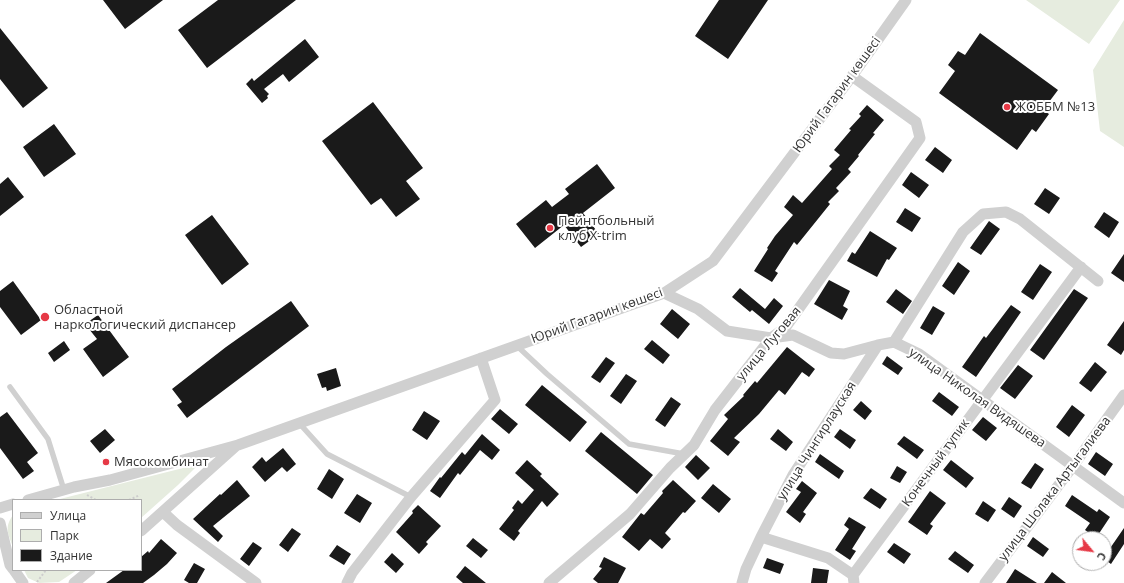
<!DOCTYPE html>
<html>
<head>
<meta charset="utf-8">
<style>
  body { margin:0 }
  #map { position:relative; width:1124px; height:583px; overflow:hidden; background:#fff; font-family:"Open Sans",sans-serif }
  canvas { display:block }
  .legend { position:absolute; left:12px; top:499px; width:130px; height:72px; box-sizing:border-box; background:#fff; border:1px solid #adadad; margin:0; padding:5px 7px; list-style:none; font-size:12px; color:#333 }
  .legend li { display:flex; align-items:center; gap:8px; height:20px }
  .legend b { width:20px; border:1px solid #adadad }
  .north { position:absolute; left:1072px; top:531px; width:40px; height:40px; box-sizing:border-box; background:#fff; border:1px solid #adadad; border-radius:50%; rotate:119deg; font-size:11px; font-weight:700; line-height:16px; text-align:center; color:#333 }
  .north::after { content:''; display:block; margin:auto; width:14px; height:18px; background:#e63946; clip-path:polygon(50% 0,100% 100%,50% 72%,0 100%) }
</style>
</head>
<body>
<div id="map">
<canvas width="1124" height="583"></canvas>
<ul class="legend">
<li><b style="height:5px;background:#d0d0d0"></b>Улица</li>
<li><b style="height:11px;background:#e6ecdf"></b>Парк</li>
<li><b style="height:11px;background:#1a1a1a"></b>Здание</li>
</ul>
<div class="north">С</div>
</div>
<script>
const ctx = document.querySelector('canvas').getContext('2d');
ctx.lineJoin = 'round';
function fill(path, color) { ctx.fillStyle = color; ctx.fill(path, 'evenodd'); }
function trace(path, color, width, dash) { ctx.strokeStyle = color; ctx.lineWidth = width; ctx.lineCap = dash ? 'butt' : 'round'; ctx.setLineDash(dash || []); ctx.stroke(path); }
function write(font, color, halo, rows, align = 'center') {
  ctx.font = font + ' "Open Sans",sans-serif'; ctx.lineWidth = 4; ctx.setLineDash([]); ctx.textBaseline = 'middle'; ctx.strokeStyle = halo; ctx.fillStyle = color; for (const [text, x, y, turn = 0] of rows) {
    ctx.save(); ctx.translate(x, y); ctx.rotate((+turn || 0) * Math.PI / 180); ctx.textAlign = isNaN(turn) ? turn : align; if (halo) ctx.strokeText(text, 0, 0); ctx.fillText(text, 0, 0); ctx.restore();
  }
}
fill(new Path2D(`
  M1026,0H1120L1089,44Z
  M1124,20V147L1100,131L1093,70Z
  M199,464L178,485L141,518V500H56Z
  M13,515V547C8,533 4,528 13,515Z
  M24,570H77L59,582L39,583L28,578Z`), '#e6ecdf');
fill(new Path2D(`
  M103,0H163L125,29Z
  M218,0H296L207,68L178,30Z
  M719,0H768L728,59L695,36Z
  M0,28L48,88L23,108L0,79Z
  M980,33L1058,90L1043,110L1049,114L1036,132L1032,129L1017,150L939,93L955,71L948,65L958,51L965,55Z
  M305,39L319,57L289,82L283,74L264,89L269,94L267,96L268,98L262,103L246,84L252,78L254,81Z
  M373,102L423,168L406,181L420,199L396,217L381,198L371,205L322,141Z
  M867,105L884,120L873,133L875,134L858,155L859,156L848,169L851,172L836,188L839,191L828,202L830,204L797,245L794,242L775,271L778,273L772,282L754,271L768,249L767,248L775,236L793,215L784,207L793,195L802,203L832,169L829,166L840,155L834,150L851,130L849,129L861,116L859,114Z
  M54,124L76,154L44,177L23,147Z
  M935,147L952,160L943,173L925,160Z
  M597,164L615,188L583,213L599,234L581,247L564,225L535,248L516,224L546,200L552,207L569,194L565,189Z
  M911,172L929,185L919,198L902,185Z
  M8,177L24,197L0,216V184Z
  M1045,188L1060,198L1049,214L1034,204Z
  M905,208L921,218L912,232L896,222Z
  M1104,212L1119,222L1109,238L1094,227Z
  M212,215L249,264L222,285L185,235Z
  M989,221L1000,229L981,255L970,248Z
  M870,231L897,248L889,260L887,259L877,277L847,261L852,252L855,254Z
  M1124,254V282L1111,273Z
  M958,262L970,271L954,295L942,286Z
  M1040,264L1052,272L1033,300L1021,292Z
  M829,280L850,291L843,306L848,309L842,320L814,304Z
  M13,281L41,320L21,335L0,307V291Z
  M740,288L765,309L774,298L783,306L769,324L752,310L750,312L732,297Z
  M896,289L912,301L903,314L886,302Z
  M1074,289L1088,298L1044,360L1030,350Z
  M291,301L309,326L187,418L177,405L182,402L172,389L226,347Z
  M1011,305L1021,312L976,377L962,367L984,336L986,338Z
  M933,306L945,313L932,335L920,328Z
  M672,309L690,324L678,339L660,324Z
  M98,315L129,357L103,377L83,349L97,339L85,324Z
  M1124,321V350L1121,355L1107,345Z
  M652,340L670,355L663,364L644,349Z
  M64,341L70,350L54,362L48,353Z
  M787,347L815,369L809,377L802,372L785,395L779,390L759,414L734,438L740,442L728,456L710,441L728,419L724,415L744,396L743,395L755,381L757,383Z
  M887,356L903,368L898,375L882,364Z
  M606,357L615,363L600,383L591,377Z
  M1095,362L1107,372L1091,392L1079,383Z
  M1018,365L1033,376L1015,399L1000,388Z
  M336,368L341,386L327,391L326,387L322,388L317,374Z
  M626,374L637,381L621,404L610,396Z
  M542,385L587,422L570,442L525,405Z
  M939,392L959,407L952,416L932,401Z
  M671,397L681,404L665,427L655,420Z
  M861,401L872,411L865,420L853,410Z
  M1072,405L1085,415L1069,437L1056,427Z
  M500,409L518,424L509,434L491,419Z
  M424,411L440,421L427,440L412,430Z
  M7,412L38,453L27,462L34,471L23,479L0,448V417Z
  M983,417L997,428L986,441L972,430Z
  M105,429L115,440L100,453L90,441Z
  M778,429L793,442L786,451L770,439Z
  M840,429L856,440L850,449L834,437Z
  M601,432L653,475L637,494L585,451Z
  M482,434L500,450L492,460L480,450L460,475L458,473L440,498L430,491L440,477L441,478L462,452L465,455Z
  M904,436L924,450L917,459L897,444Z
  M283,448L296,464L287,472L282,467L265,482L252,467L262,457L266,462Z
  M1096,452L1113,464L1105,476L1088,464Z
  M820,454L844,471L839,479L815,462Z
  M696,455L710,468L698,480L685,467Z
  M527,460L542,474L540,476L559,494L547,507L542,501L518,531L520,533L514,541L499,529L514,510L512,508L518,500L522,504L534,490L515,473Z
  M951,460L974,478L966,488L943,470Z
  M1035,463L1044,469L1031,489L1021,483Z
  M897,466L907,472L900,483L890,478Z
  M329,469L344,479L332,499L317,489Z
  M237,480L250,496L213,526L223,536L218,542L193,519L220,494L221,495Z
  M673,480L696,501L685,513L683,512L665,533L671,539L662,549L650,539L639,551L622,537L641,513L644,515L663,493L662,491Z
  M802,481L817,493L803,512L806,514L800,523L786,512L801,492L796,489Z
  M713,484L731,499L719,513L701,498Z
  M871,488L887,499L880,509L863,498Z
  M930,491L946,503L930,524L933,526L927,535L908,522Z
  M357,494L372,503L360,523L344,513Z
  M1072,495L1097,512L1099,509L1110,517L1096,538L1085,530L1090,523L1065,506Z
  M1009,497L1022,506L1014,518L1001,509Z
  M983,501L996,510L988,522L975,514Z
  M418,505L441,526L426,542L428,544L419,554L396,532L413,513L412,511Z
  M849,517L866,527L852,549L856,551L850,560L835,550L849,529L844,525Z
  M292,528L301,534L288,552L279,545Z
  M1124,528V544L1111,564L1104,559V557Z
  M1033,537L1049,549L1043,557L1027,546Z
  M473,538L488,550L481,558L466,546Z
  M161,539L177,553L167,564L154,575L143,583H106L124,570H141V557L148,551L149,553Z
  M253,542L262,548L249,566L240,559Z
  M894,543L911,554L904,564L887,552Z
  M337,545L351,554L344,565L329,556Z
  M955,551L974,565L968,573L948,559Z
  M392,553L404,564L396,573L384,562Z
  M604,557L626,568L618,583H598L593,579L602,568L599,567Z
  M767,558L784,564L780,574L763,568Z
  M194,563L205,569L197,583H189L184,580Z
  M465,566L486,583H463L456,577Z
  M813,568L829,570L827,583H811Z
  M1015,569L1037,583H1006Z
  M1052,572L1066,583H1044Z`), '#1a1a1a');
trace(new Path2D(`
  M87,495L96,500
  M129,500L140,495
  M37,582L46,570`), '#cdcdcd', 2, [2, 2]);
trace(new Path2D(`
  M516,345L547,374L629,444L684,454
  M10,387L48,439L64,490
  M299,423L327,454L411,497`), '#d0d0d0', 5.5);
trace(new Path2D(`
  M664,293L698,309L727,331L771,338L793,335L831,353L844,354L878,345L894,342L919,354L1124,503
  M894,342L963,232L983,214L1006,212L1020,219L1098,281
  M28,500L74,487L110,480L238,445L664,293L713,261L852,76L906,0
  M0,508L13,504
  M163,512L177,525L256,583
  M0,523L10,565L13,569
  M141,531L236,446
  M761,537L828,558L853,575
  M14,570L23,583
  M74,583L90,570
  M347,583L352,573L411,497L495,400L481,358
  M549,583L630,514L670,468L694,445L715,410L771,338L785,328L920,138L916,122L852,76
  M742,583L746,569L761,537L793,475L878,345
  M854,583L853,575L1081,267
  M985,583L1073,466L1124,395`), '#d0d0d0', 11);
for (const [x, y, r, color] of [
  [1007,107,4,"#e63946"],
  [550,228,4,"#e63946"],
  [45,317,5,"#e63946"],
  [106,462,4,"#e63946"]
]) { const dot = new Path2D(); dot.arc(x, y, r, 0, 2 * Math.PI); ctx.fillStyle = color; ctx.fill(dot); trace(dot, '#fff', 1.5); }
write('13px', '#333', '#fff', [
  ["Юрий Гагарин көшесі",837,95,-54],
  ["Юрий Гагарин көшесі",597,316,-20],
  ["улица Луговая",769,344,-50],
  ["улица Николая Видяшева",977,398,35],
  ["улица Чингирлауская",817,441,-58],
  ["Конечный тупик",936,463,-54],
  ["улица Шолака Артыгалиева",1055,489,-53]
]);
write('13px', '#333', '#fff', [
  ["ЖОББМ №13",1015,107],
  ["Пейнтбольный",558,221],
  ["клуб X-trim",558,236],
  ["Областной",54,310],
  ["наркологический диспансер",54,325],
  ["Мясокомбинат",114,462]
], 'left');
</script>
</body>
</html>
